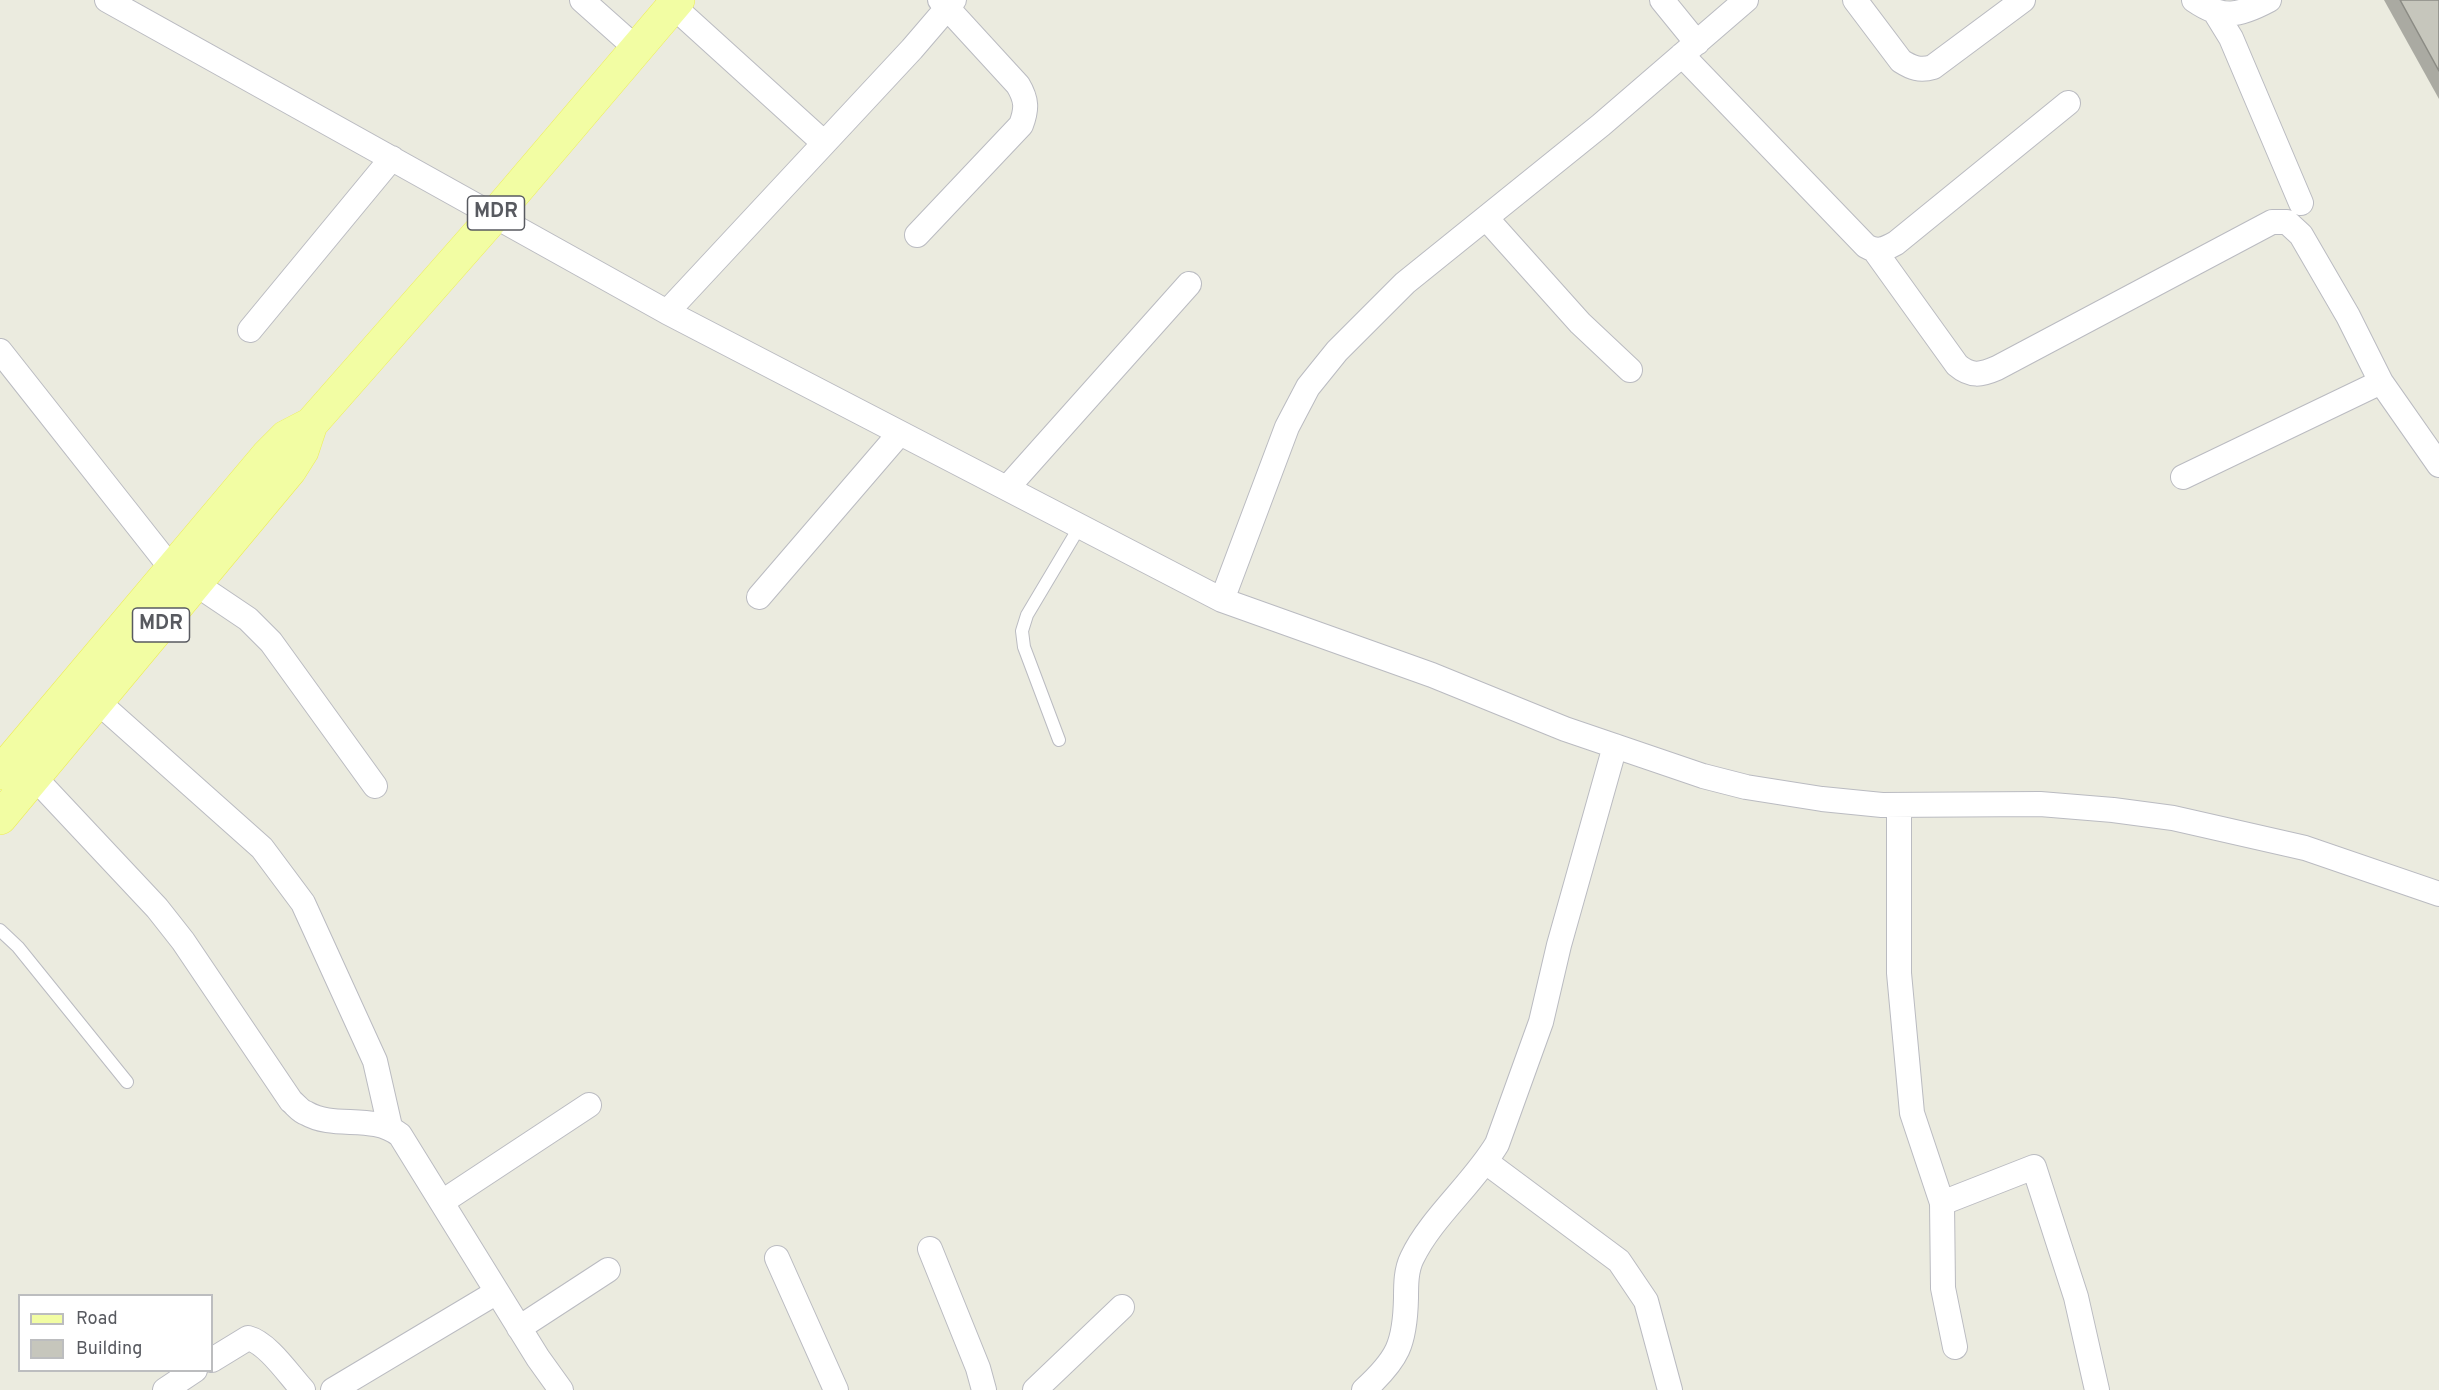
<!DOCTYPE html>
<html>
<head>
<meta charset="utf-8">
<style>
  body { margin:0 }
  #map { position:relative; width:2439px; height:1390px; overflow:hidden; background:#ebebdf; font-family:Overpass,sans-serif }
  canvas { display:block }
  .legend { position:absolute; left:18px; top:1294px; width:195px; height:78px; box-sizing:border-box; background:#fff; border:2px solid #bcbdbf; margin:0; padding:8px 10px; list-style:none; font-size:18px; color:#585a60 }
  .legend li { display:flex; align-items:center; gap:12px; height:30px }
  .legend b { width:30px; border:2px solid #bcbdbf }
</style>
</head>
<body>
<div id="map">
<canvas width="2439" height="1390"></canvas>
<ul class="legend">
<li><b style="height:8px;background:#f2fda3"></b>Road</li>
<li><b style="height:16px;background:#c6c6bc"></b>Building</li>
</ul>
</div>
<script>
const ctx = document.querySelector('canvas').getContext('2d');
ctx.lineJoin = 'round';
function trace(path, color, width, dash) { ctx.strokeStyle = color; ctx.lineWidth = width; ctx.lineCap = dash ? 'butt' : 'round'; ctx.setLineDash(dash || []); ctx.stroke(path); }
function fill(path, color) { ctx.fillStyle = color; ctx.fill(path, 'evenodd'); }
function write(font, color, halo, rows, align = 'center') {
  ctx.font = font + ' Overpass,sans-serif'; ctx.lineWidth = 6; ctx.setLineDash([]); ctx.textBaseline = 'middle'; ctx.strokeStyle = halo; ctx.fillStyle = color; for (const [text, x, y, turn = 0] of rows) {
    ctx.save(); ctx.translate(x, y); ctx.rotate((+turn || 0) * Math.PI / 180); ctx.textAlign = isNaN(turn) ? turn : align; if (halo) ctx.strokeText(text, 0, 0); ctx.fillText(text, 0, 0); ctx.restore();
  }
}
const service = new Path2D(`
  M1059,740L1024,647L1022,631L1027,615L1080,526
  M0,930L18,947L127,1082`);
const minor = new Path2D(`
  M107,0L667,312L1222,600L1432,675L1565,729L1703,776L1746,787L1822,799L1882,805L2040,804L2113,810L2173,818L2305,848L2439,894
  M582,0L637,49
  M1662,0L1697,43
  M1855,0L1901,61C1912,68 1920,71 1933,67L2023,0
  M2194,0C2223,20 2239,16 2269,0
  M673,6L824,143
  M2215,12L2231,38L2301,203
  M1682,55L1866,246C1878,253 1885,249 1896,243L2068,103
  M1486,218L1580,323L1630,370
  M917,235L1021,125C1027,109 1027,100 1018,85L940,0
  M1875,251L1957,365C1971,377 1981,375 1997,368L2272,222H2287L2301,235L2348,316L2381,382L2439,465
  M667,312L912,49L954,0
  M250,330L392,158
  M0,351L172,569
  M2183,477L2381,382
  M1007,488L1189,284
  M196,584L248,619L271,642L375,786
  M759,597L900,433
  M1222,600L1287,427L1308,387L1337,351L1405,283L1601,125L1746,0
  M97,701L262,848L303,903L375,1061L390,1127
  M34,777L157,908L183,941L291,1101C296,1105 300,1111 306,1113C335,1130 372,1113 400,1135L538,1358L561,1390
  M1899,805V973L1912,1113L1942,1203L1943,1288L1955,1347
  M1486,1162L1619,1261L1646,1301L1670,1390
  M442,1202L589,1105
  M1942,1203L2034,1167L2076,1297L2097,1390
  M930,1249L978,1368L984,1390
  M777,1258L836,1390
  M519,1328L608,1270
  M212,1360L248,1338C268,1343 289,1375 303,1390
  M165,1390L195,1370
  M333,1390L497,1292
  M1035,1390L1122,1307
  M1364,1390C1398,1359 1405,1344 1406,1298C1406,1285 1406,1270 1412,1258C1431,1218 1473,1184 1497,1144L1541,1022L1559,945L1615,746`);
const primary = new Path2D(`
  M0,773L268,455L286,437L311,424L495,215L678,0
  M0,818L290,470L302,451L311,424`);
trace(service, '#babbc1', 14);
trace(minor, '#babbc1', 26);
trace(primary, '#eded57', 34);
trace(service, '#fff', 12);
trace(minor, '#fff', 24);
trace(primary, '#f2fda3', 33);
fill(new Path2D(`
  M2384,0H2439V99Z`), '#aaaaa2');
const building = new Path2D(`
  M2400,0H2439V71Z`);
fill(building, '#c6c6bc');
trace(building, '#8b8b84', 1.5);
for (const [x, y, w] of [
  [496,213,57],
  [161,625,57]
]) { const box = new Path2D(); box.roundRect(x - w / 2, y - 17, w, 34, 4.5); ctx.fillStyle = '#fff'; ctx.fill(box); trace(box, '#585a60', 1.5); }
write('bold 20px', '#585a60', null, [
  ["MDR",496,213],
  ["MDR",161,625]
]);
</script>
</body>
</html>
